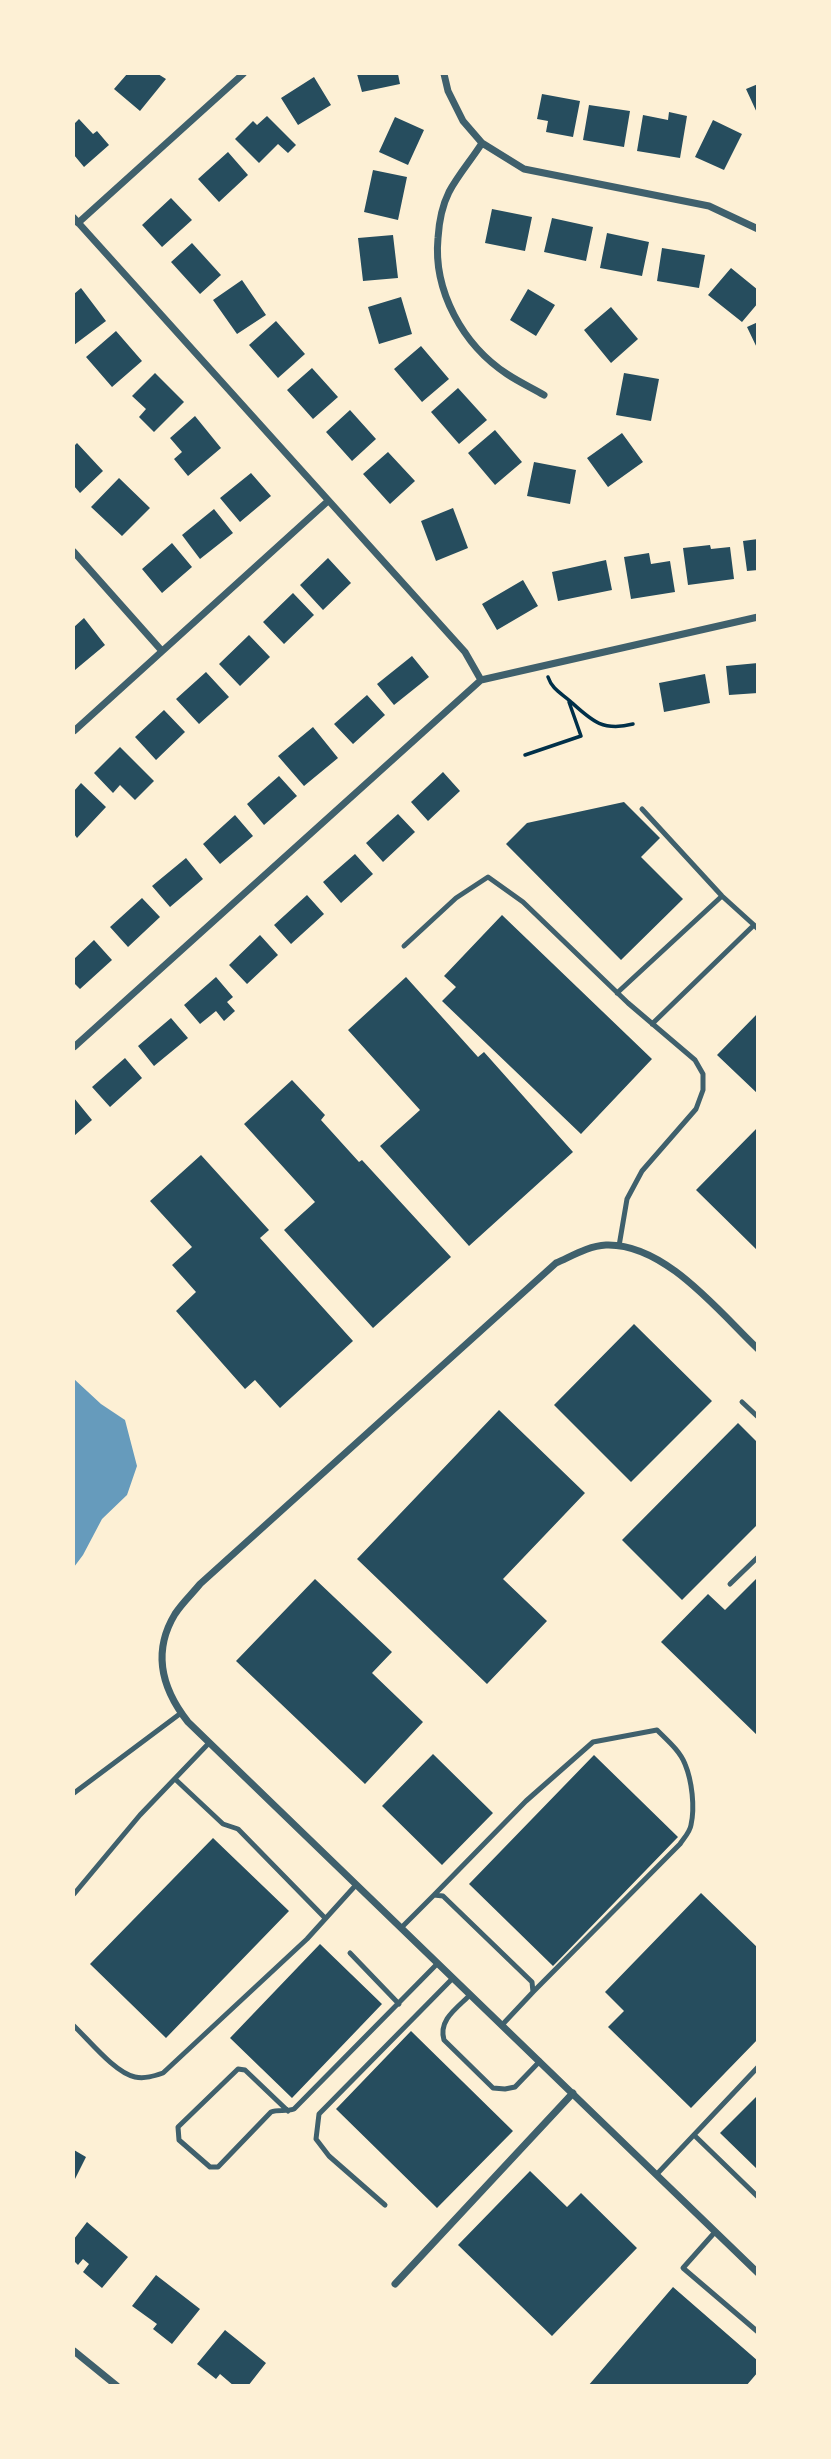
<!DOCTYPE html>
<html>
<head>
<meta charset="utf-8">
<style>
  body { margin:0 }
  #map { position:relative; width:831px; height:2459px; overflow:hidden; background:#fdf0d5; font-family:Barlow,sans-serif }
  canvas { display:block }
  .frame { position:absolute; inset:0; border:75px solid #fdf0d5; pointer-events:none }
</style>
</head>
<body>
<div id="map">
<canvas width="831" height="2459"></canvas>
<div class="frame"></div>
</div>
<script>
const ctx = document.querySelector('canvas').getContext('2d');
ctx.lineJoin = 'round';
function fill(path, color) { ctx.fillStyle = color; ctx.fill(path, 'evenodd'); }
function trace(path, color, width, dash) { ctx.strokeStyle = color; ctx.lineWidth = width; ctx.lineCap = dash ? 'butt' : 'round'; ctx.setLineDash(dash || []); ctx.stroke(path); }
fill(new Path2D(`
  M74,1379L101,1404L125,1420L137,1466L127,1495L102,1519L83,1555L74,1567Z`), '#669bbc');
fill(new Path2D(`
  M127,74H158L166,79L140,111L114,89Z
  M357,74H398L400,84L362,92Z
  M314,77L331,105L298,125L281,98Z
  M758,84V115L746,89Z
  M542,94L580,101L573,137L546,132L548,121L537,119Z
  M589,105L630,111L624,147L583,140Z
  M669,112L687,116L680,158L637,151L643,115L668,120Z
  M267,116L296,145L288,153L278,144L259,163L235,139L253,121L257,125Z
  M395,117L424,130L408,165L379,152Z
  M79,119L93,134L97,131L109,145L84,167L74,155V124Z
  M713,120L742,134L724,170L695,157Z
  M228,152L248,175L219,202L198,179Z
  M373,170L407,177L398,220L364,212Z
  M171,198L192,220L162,247L142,225Z
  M492,209L532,217L525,251L485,243Z
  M552,218L593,227L586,261L544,252Z
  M607,233L649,242L642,276L600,268Z
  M393,235L398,278L363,281L358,238Z
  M192,243L221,275L200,294L171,262Z
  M662,248L705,255L699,288L657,281Z
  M731,268L758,290V303L742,322L708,295Z
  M242,280L266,315L237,334L213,300Z
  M81,288L106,321L74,345V294Z
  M528,289L555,305L536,336L510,320Z
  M401,297L412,334L379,344L368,307Z
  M611,307L638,339L611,363L584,330Z
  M276,321L305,354L278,378L249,345Z
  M758,322V350L747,327Z
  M116,331L142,361L112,387L86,357Z
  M421,346L449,379L422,402L394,369Z
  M312,368L338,397L313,419L287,390Z
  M155,373L184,402L154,432L139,417L146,409L132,396Z
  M624,373L659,379L651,421L616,415Z
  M458,388L487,420L459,444L431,412Z
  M350,410L376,439L352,461L326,432Z
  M195,416L221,448L188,476L174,459L182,452L170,438Z
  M495,430L522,462L495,485L468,453Z
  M622,433L643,462L608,487L587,458Z
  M77,443L103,471L80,493L74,486V446Z
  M388,452L415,481L390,504L363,474Z
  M534,462L576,470L570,504L527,496Z
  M251,473L271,496L240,522L220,498Z
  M119,478L150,508L122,536L91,507Z
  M453,508L468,548L436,561L421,521Z
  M214,509L233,533L200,559L182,535Z
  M758,539V570L747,571L743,541Z
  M172,543L192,567L162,593L142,569Z
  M710,545L711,549L730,547L734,579L688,585L683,548Z
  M649,553L651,564L670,561L675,592L631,599L624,557Z
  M328,558L351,583L323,610L300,585Z
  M606,560L612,590L558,601L552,572Z
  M523,580L538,606L497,630L482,604Z
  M293,593L314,615L284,644L263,622Z
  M84,618L105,645L75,670L74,627Z
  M249,635L270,657L240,686L219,664Z
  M412,656L429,677L394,705L377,684Z
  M758,663V693L729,695L726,666Z
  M206,672L229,697L199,724L176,699Z
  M705,674L710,703L664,712L659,683Z
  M367,695L385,715L353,744L334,724Z
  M164,710L185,732L156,760L135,737Z
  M313,727L338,758L304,786L278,756Z
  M120,747L154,781L135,800L120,785L113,793L94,773Z
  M443,772L460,791L428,821L411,802Z
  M279,776L297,796L264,825L247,804Z
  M81,783L106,807L77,838L74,834V791Z
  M624,802L660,838L641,857L683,899L621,960L506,844L527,823Z
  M398,814L415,832L383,862L366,843Z
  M235,815L253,836L220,864L203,844Z
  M355,854L373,874L341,903L323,882Z
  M186,858L203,879L170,907L152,886Z
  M307,895L324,914L291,944L274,925Z
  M142,898L160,917L128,947L110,927Z
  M502,915L652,1059L581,1134L442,1001L456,987L444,976Z
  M260,935L278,955L247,984L229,965Z
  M94,940L112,960L80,989L74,983V959Z
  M216,977L233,997L227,1002L235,1011L224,1021L216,1011L200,1024L184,1005Z
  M406,977L478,1057L484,1052L573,1152L469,1246L380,1146L420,1110L348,1030Z
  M758,1013V1094L717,1055Z
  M171,1018L188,1038L154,1066L138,1046Z
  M125,1058L142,1078L110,1107L92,1087Z
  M292,1080L325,1115L321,1120L359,1162L362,1160L451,1257L373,1328L284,1230L315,1202L244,1124Z
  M74,1098L92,1120L74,1136Z
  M758,1127V1251L696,1190Z
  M201,1155L269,1230L260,1238L353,1341L280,1408L255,1380L245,1389L176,1311L196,1292L172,1265L192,1247L150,1201Z
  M634,1324L712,1401L631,1482L554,1405Z
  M499,1410L585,1493L503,1579L547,1621L487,1684L357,1559Z
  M738,1423L758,1443V1524L682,1600L622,1540Z
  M758,1577V1736L661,1642L708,1594L725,1610Z
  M315,1579L392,1652L372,1673L423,1722L365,1784L236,1661Z
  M433,1754L493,1813L442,1865L382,1806Z
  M594,1755L678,1837L553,1966L469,1884Z
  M213,1838L289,1911L166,2038L90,1964Z
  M701,1893L758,1948V2039L691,2108L608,2027L624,2011L605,1992Z
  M320,1944L382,2004L292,2098L230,2038Z
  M411,2031L513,2131L437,2208L336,2109Z
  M758,2095V2170L720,2133Z
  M74,2150L86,2157L74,2181Z
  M530,2171L567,2207L581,2193L637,2248L552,2336L458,2245Z
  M87,2222L128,2257L102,2288L83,2272L89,2264L83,2259L78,2265L74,2261V2239Z
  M156,2275L200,2309L172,2344L153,2329L157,2324L132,2306Z
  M673,2287L758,2361V2372L746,2386H588Z
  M225,2330L266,2363L248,2386H234L220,2374L216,2379L197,2364Z`), '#264d5e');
trace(new Path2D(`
  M548,677C552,689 561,693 570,701C591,720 602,732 633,724
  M525,755L581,736L569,702`), '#003049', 3.5);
trace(new Path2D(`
  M642,809L722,896L754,925
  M404,946L456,898L488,877L523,902L628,1003L695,1060L703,1074V1090L696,1109L642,1171L627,1199L619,1246
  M617,993L722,896
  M652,1024L754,925L758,929
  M742,1402L758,1417
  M730,1584L758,1557
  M175,1779L223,1824L238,1829L325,1918
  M74,1793L181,1713
  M74,1894L140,1815L209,1743
  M434,1895L526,1801L593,1742L657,1730C667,1740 680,1751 685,1764C692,1781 695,1807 691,1825C690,1832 684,1838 680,1844L533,1992
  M401,1928L434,1895L443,1896L532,1982L533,1992L502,2025
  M350,1953L399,2004
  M470,1995C457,2008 438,2020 444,2040L493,2088L505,2089L515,2087L540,2061
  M74,2026C89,2040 115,2073 135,2077C145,2079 154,2076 163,2073L307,1939L355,1886
  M288,2111L245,2070L238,2069L178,2127L179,2140L210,2167H218L271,2112C278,2109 286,2112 294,2109L437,1964
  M694,2135L758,2197
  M657,2174L758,2067
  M385,2205L329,2156L316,2139L319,2114L452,1979
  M715,2232L683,2268L758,2332`), '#3f606c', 5);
trace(new Path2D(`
  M444,74L448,91L463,121L482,143L524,169L709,206L758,229
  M482,143C472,159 458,175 449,192C442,206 439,222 438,238C433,291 463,345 507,374C519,382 532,388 544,395
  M74,218L465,652L481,680
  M78,223L243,74
  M74,552L162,651
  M74,731L328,501
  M74,1047L481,680L758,617
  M758,1349C719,1312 665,1243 606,1245C588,1246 572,1256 556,1263L200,1584C192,1594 182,1603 175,1614C152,1652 162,1689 188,1722L758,2273
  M395,2284L573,2093
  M74,2351L117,2386`), '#3f606c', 7);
</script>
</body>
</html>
